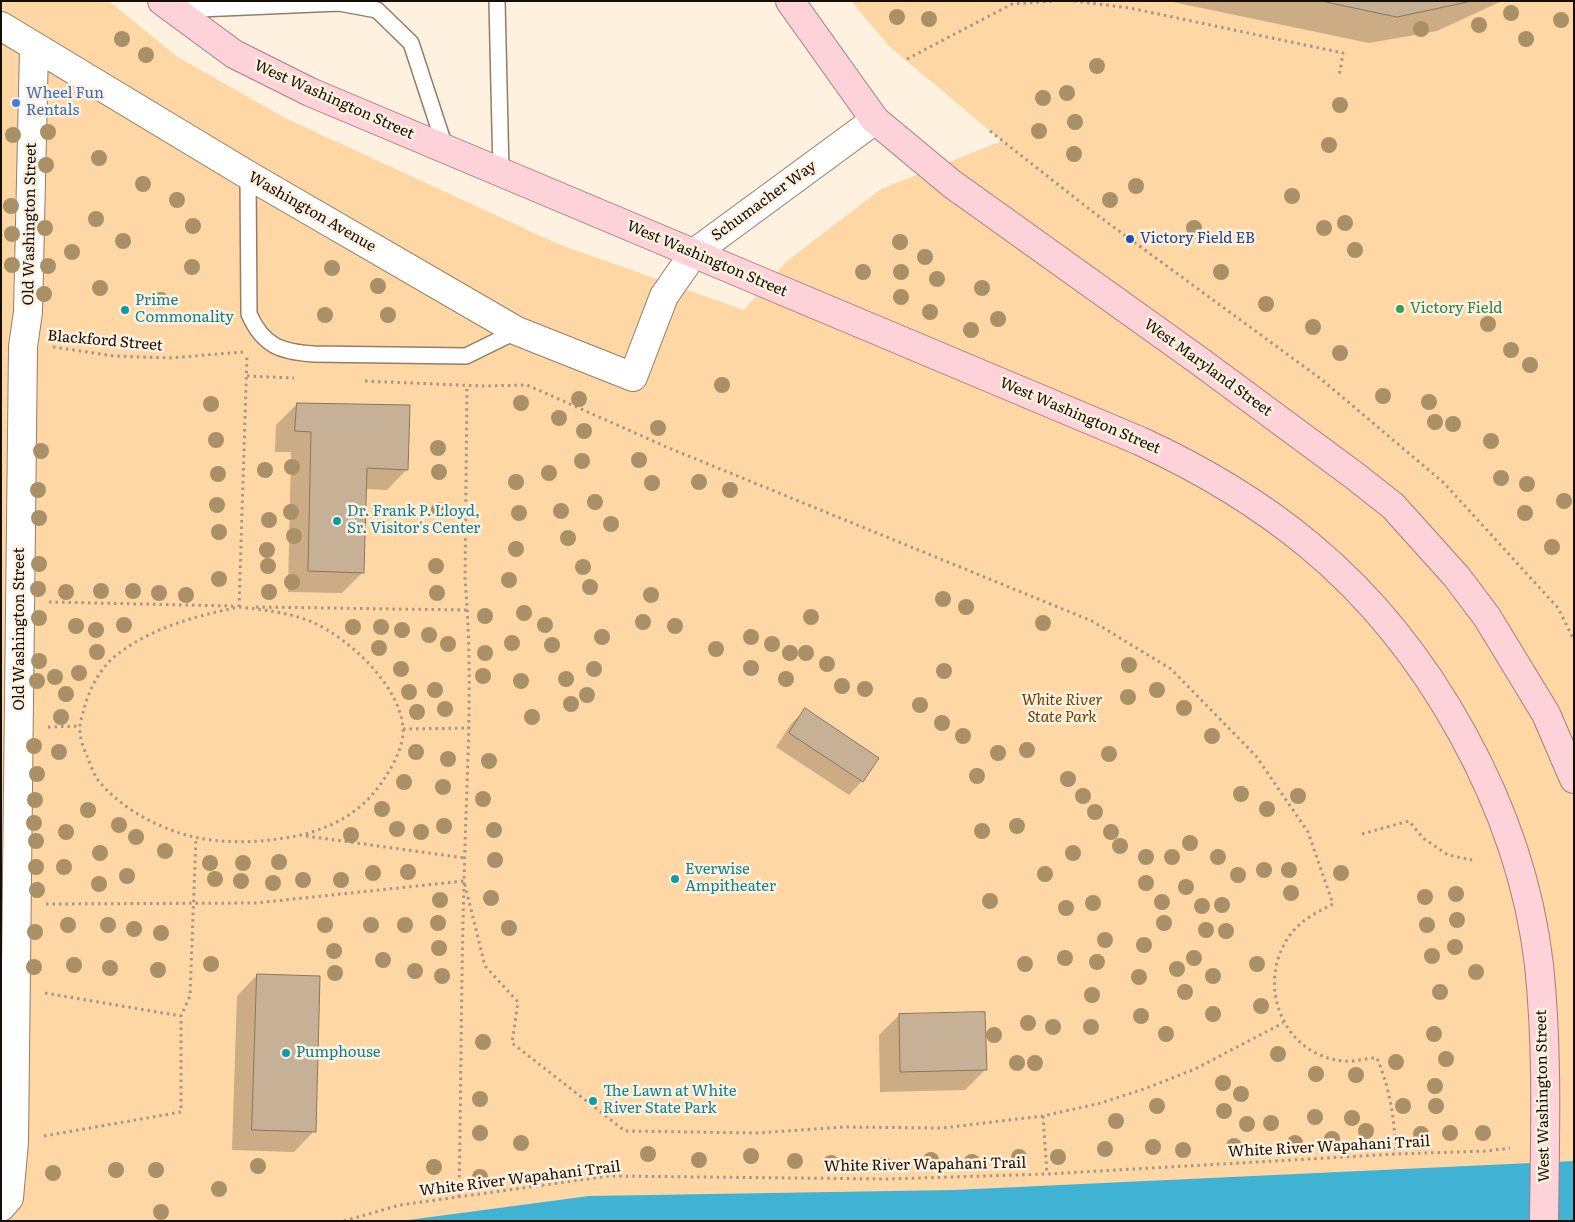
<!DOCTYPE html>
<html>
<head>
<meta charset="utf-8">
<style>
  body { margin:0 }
  #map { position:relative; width:1575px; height:1222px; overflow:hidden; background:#fef1e0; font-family:Literata,serif }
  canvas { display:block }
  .frame { position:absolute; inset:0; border:2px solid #150e05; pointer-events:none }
</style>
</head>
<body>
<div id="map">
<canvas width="1575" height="1222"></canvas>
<div class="frame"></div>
</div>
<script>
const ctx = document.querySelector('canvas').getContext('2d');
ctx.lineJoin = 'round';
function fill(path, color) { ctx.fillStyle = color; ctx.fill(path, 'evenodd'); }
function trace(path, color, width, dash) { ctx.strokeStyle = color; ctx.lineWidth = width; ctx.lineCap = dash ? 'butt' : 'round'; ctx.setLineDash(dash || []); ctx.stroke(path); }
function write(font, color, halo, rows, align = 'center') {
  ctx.font = font + ' Literata,serif'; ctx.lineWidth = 5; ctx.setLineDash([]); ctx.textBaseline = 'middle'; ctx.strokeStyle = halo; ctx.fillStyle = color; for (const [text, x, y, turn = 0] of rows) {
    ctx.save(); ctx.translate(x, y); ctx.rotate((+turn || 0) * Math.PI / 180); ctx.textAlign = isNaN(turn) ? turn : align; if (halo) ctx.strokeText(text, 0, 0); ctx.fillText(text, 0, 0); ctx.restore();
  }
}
fill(new Path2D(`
  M1,1H109L176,56L285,118L558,244L744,310L786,262L881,189L1002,141L890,47L851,1H1574V1221H1Z`), '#fed7a5');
fill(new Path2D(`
  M1574,1161V1221H401L589,1196L954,1190Z`), '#40b2d3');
fill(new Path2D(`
  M1168,1H1502L1437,31L1369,43Z
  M297,404L407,469L387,490L365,489L363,572L342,593L288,592L291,452H275L276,425Z
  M805,710L862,781L849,795L776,747L791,724Z
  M257,975L314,1131L294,1152L232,1150L237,996Z
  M899,1015L985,1070L965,1090L880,1092L879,1035Z`), '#0003');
const building = new Path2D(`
  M1322,1H1472L1397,17Z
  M297,403L410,405L408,470L367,468L364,573L308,571L311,432L295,431Z
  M805,708L879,758L863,782L789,733Z
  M257,974L320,976L316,1132L252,1130Z
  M985,1012L987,1070L900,1072L899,1014Z`);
fill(building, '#c6b196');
trace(building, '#8b775e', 1);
const lane = new Path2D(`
  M497,1L501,173
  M176,10L339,3L377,10L411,43L446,150
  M248,175L249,314C263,346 281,352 314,354L466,356L517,331`);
const street = new Path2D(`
  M1,26L248,175L517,331L633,377L664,296L694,253L875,120
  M1,1207L9,1198L14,1142L23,347L28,312L34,48`);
const primary = new Path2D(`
  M162,1L234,54L310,92L1140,441C1201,469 1257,502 1309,545C1430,645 1521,809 1539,965C1548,1050 1545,1135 1544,1221
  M790,1L875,120L952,184L1198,360L1355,476L1393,506L1456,576L1487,617L1546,714L1574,779`);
trace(lane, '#927e64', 18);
trace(street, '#927e64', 30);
trace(primary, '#aa7b7f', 30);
trace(new Path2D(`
  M1074,1L1130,8L1343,53L1339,77
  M907,59L1012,4L1053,1
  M990,131L1093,212L1321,379L1444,483L1558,608L1574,640
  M53,347L114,356L169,358L243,352
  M247,376L294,378
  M365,381L483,386L527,385L669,448L1092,621L1171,669L1256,756L1308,832L1333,904C1317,912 1301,920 1290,935C1255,983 1282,1055 1343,1061C1354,1062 1367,1058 1377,1058C1391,1092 1394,1118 1396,1154
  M49,602L233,606
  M239,607C264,610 288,612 312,622C349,638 399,685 403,727C405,748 388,775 376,790C352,821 314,835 277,839C250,843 221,843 194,837C159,829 120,808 98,780C93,773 90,763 87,756C83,747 79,736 80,726C80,721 83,714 84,709C89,690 99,670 114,657C150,628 195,616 239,607Z
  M239,607L247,355
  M256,607L468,610
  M48,727L80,726
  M403,729L470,728
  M1362,834L1409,821L1423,838L1448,855L1472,860
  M306,836L465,858
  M46,904L256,903L464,881L485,966L518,1002L512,1043L625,1131L758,1133L843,1127L942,1128L1043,1116L1101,1103L1144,1089L1195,1069L1283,1023
  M45,993L181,1016
  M1043,1116L1047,1174
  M44,1136L181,1112V1016L190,996L196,837
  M459,1197C461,1092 461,987 464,883C466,782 474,681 465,580L467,385
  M344,1221L400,1205L609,1176L889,1179L1047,1174L1396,1154L1487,1151L1510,1148`), '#a3988a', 3, [2.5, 4]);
trace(lane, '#fff', 15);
trace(street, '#fff', 28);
trace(primary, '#fdd3d9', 28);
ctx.fillStyle = '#a99066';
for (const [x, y] of [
  [1511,13],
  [897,17],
  [929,19],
  [1561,20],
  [1479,25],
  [1421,29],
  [122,39],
  [1526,39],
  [146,55],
  [1097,66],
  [1067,93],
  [1043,98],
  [1340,105],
  [1075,122],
  [1039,131],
  [48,132],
  [13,135],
  [1329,145],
  [1074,154],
  [99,158],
  [46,165],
  [143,184],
  [1136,186],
  [1292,196],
  [177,200],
  [1110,200],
  [11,206],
  [96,219],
  [1345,223],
  [193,226],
  [45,228],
  [1194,228],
  [1324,228],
  [12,234],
  [123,241],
  [900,242],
  [1355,250],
  [72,252],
  [925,257],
  [12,265],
  [48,266],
  [192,267],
  [332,268],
  [863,272],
  [901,272],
  [1221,272],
  [937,279],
  [378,286],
  [100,288],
  [982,288],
  [44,294],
  [901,297],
  [161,300],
  [1266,304],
  [930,312],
  [325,315],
  [388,315],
  [998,319],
  [1488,324],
  [1313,327],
  [971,330],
  [1511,350],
  [1340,353],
  [1530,365],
  [722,385],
  [1383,396],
  [579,399],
  [1429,402],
  [521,403],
  [211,404],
  [559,418],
  [1435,422],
  [1453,424],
  [658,428],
  [584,431],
  [216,440],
  [1491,441],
  [438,448],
  [41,451],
  [639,460],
  [582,461],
  [292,467],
  [265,470],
  [439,472],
  [549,473],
  [218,474],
  [1501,478],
  [516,482],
  [699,482],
  [652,483],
  [1527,484],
  [38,490],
  [730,490],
  [1564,501],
  [595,502],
  [217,505],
  [439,510],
  [561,511],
  [291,512],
  [519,513],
  [1525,513],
  [39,518],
  [269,520],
  [611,524],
  [219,532],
  [294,536],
  [568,538],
  [1552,547],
  [516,549],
  [267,550],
  [39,564],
  [268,566],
  [436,566],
  [583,567],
  [219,579],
  [509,580],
  [292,582],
  [590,587],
  [38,589],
  [101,591],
  [133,591],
  [66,592],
  [269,592],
  [159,593],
  [437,593],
  [186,595],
  [651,595],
  [943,599],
  [966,607],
  [524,613],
  [485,616],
  [811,617],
  [39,618],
  [643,622],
  [1043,623],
  [124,625],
  [545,625],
  [76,626],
  [675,626],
  [353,627],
  [381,627],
  [96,630],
  [402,630],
  [429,635],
  [602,637],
  [751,637],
  [512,643],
  [448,644],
  [772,644],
  [552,645],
  [379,648],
  [716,649],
  [97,652],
  [485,653],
  [790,653],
  [806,653],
  [39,661],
  [827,664],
  [1129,665],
  [751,668],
  [401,669],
  [594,669],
  [944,671],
  [79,673],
  [483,676],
  [55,677],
  [566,679],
  [786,679],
  [37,681],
  [521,681],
  [842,686],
  [865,689],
  [435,690],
  [1157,690],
  [409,692],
  [66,694],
  [587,695],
  [1128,697],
  [571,704],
  [920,705],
  [1184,708],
  [445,709],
  [417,712],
  [61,717],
  [532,717],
  [942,723],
  [963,736],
  [1212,736],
  [34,746],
  [1027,750],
  [59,752],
  [416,752],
  [998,753],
  [1109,754],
  [448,759],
  [489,761],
  [37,774],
  [977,776],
  [1068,779],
  [404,782],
  [443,787],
  [1241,794],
  [1083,796],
  [1298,796],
  [483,799],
  [35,800],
  [382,809],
  [1267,809],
  [88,810],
  [1095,812],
  [34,823],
  [119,825],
  [444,826],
  [1017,826],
  [397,829],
  [494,830],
  [982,831],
  [66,832],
  [421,832],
  [1111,832],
  [351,835],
  [136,837],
  [36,841],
  [1190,843],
  [1120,846],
  [165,851],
  [100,853],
  [1073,853],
  [1146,857],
  [1172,857],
  [1218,857],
  [495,860],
  [279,862],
  [210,863],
  [243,863],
  [36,867],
  [64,867],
  [1264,870],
  [1289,870],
  [408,872],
  [373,873],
  [1341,873],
  [1045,874],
  [1238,875],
  [127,876],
  [215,879],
  [303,880],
  [341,880],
  [241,881],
  [273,883],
  [1146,883],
  [99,884],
  [1186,887],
  [37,890],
  [1291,893],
  [1456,894],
  [1425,897],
  [491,898],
  [440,900],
  [990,901],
  [1162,902],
  [1093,903],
  [1222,905],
  [1202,906],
  [1066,908],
  [1457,920],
  [438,923],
  [1164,923],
  [68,925],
  [108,925],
  [325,925],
  [371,925],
  [405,925],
  [1427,925],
  [509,928],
  [134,929],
  [1206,930],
  [1226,931],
  [35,932],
  [161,933],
  [1105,940],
  [1144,945],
  [1455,947],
  [439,948],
  [334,951],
  [1432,956],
  [1065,958],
  [1194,958],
  [383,960],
  [1097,962],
  [211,964],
  [1025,964],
  [1257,964],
  [74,965],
  [34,967],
  [110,968],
  [1177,969],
  [158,970],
  [415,971],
  [1476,972],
  [335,973],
  [442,976],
  [1213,976],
  [1139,977],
  [1185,992],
  [1440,992],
  [1092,995],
  [1261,1006],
  [1213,1014],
  [1141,1016],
  [1028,1023],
  [1053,1027],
  [1091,1027],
  [1166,1034],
  [1434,1034],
  [994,1035],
  [483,1042],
  [1278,1054],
  [1446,1059],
  [1396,1062],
  [1017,1063],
  [1035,1063],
  [1316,1074],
  [1356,1075],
  [1223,1083],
  [1435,1086],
  [1241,1094],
  [480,1099],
  [1157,1106],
  [1403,1106],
  [1436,1106],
  [1224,1111],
  [1315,1117],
  [1352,1118],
  [1116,1121],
  [1271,1123],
  [1247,1124],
  [1366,1131],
  [480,1133],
  [1450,1133],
  [1483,1133],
  [1421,1134],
  [1332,1139],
  [521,1143],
  [1295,1143],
  [1234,1146],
  [1153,1147],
  [1105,1149],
  [1183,1150],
  [648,1154],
  [751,1156],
  [1019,1157],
  [1058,1157],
  [699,1160],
  [931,1160],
  [795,1161],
  [972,1162],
  [831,1163],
  [884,1165],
  [258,1166],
  [434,1167],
  [116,1170],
  [156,1170],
  [53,1173],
  [480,1177],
  [219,1189],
  [161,1212]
]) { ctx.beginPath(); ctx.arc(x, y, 8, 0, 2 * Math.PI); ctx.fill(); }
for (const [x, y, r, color] of [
  [16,103,5,"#3f7fe0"],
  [1130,239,5,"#1a4fb4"],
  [1400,309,5,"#2e9e5b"],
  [125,310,5,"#0f9aa8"],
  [337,521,5,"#0f9aa8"],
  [675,879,5,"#0f9aa8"],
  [286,1053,5,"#0f9aa8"],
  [593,1101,5,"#0f9aa8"]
]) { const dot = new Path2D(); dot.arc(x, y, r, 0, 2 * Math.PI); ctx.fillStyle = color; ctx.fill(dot); trace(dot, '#fef1e0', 2); }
write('15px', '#366cbe', '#fef1e0', [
  ["Wheel Fun",26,94],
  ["Rentals",26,111]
], 'left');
write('15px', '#150e05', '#fef1e0', [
  ["West Washington Street",334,100,24],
  ["Schumacher Way",764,201,-36],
  ["Washington Avenue",312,212,30],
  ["Old Washington Street",30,224,-89],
  ["West Washington Street",707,259,23],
  ["Blackford Street",105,341,5],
  ["West Maryland Street",1208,368,36],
  ["West Washington Street",1080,416,23],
  ["Old Washington Street",20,629,-90],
  ["West Washington Street",1543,1096,-91],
  ["White River Wapahani Trail",1329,1147,-3],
  ["White River Wapahani Trail",925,1165,-1],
  ["White River Wapahani Trail",520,1179,-7]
]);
write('15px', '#164399', '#fef1e0', [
  ["Victory Field EB",1140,239]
], 'left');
write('15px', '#0d838f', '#fef1e0', [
  ["Prime",135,301],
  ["Commonality",135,318],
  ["Dr. Frank P. Lloyd,",347,512],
  ["Sr. Visitor's Center",347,529],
  ["Everwise",685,870],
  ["Ampitheater",685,887],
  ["Pumphouse",296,1053],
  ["The Lawn at White",603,1092],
  ["River State Park",603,1109]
], 'left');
write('15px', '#27864d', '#fef1e0', [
  ["Victory Field",1410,309]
], 'left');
write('italic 15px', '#634002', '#fef1e0', [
  ["White River",1062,701],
  ["State Park",1062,718]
]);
</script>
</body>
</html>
